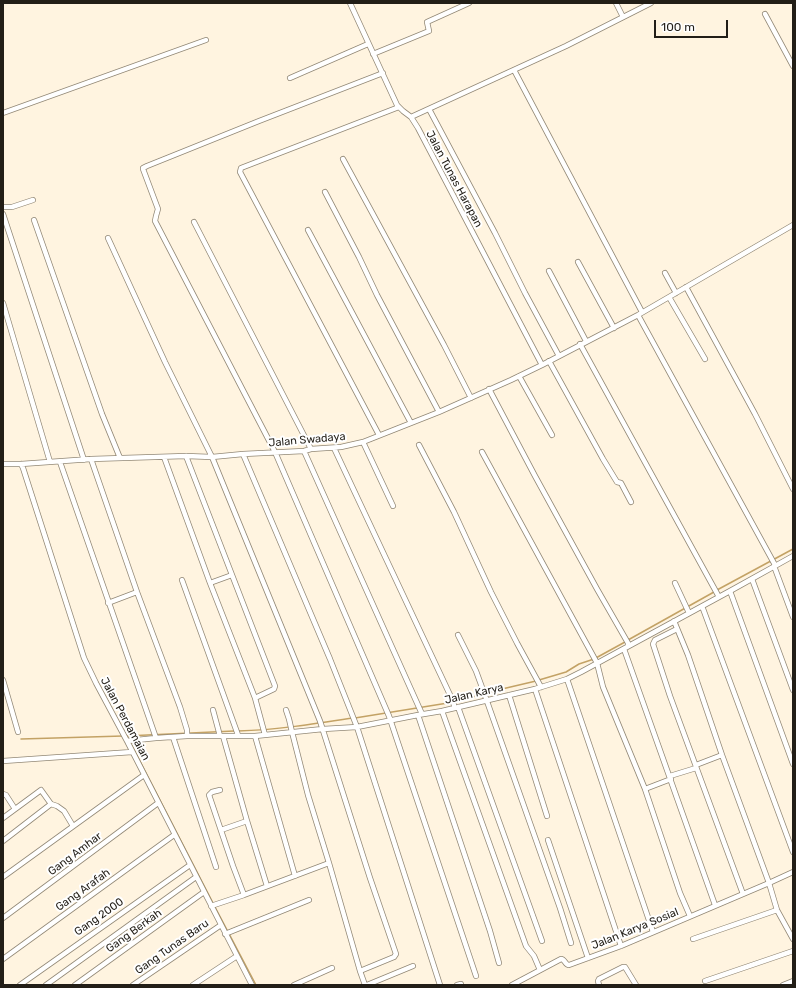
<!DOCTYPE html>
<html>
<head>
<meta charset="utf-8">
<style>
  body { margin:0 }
  #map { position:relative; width:796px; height:988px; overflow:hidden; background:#fff4e0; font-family:Rubik,sans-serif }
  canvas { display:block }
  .frame { position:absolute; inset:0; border:4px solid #221e17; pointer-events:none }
  .scale { position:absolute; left:654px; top:20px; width:74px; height:18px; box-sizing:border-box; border:2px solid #221e17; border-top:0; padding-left:5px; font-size:12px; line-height:14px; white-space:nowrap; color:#221e17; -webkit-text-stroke:3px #fff; paint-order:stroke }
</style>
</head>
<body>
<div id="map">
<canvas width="796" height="988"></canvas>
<div class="frame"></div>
<div class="scale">100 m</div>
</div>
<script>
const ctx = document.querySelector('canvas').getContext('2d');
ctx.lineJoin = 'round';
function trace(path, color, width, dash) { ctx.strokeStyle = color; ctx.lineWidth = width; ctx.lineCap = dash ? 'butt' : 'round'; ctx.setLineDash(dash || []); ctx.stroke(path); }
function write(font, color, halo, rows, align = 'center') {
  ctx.font = font + ' Rubik,sans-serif'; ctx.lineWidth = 4; ctx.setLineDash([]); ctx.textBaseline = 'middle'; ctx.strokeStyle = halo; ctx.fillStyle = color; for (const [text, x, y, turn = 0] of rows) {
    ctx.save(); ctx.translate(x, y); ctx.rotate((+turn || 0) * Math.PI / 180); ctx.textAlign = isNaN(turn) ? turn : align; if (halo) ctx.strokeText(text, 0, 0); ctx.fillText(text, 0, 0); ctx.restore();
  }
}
trace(new Path2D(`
  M717,590L793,549
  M628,640L714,592
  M539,680L566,672L579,664L594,659L625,642
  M355,718L454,702L502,689L536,681
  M238,731C276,730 314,724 352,718
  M126,736L234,731
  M127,736L213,903
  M21,739L123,736
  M215,907L256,985`), '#c3a265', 1.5);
const minor = new Path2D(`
  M350,3L397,105L403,111L411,117L418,128L542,365
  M616,3L623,17
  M765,14L793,66
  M373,54L429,31L427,22L469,3
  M514,70L642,312
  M383,73L259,121L147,166L143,168V169L158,209L156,216L155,221L275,452L389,716L476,976
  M290,78L368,44
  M429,109L495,233L525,293L559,356
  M3,113L206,40
  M411,117L566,46L651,3
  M343,159L444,345L471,398
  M325,192L359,257L377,295L439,412
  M3,207H12L33,200
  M3,214L84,460
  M34,220L102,414L120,458
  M194,222L311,449
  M308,230L411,423
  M108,238L165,362L212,457L320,721L370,878L396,954L394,957L360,971L329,863L308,795L292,732L289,719L286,710
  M578,262L614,328
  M549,271L586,341
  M665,273L676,293
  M686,287L755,414L793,489
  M669,297L705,359
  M3,303L50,462
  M638,315L775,565
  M580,344L719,597
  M549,361L603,459L617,482L621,483L631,502
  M519,376L552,435
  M489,389L535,476L597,589L628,643V646
  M379,435L240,172L241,168L399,107
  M363,442L393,506
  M419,445L454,512L491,592L517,643L541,687
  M334,448L451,697L455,708
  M304,451L422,714
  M482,452L597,663L603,687L645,789L680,893L690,916
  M243,454L330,659L357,727L440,985
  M186,456L275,686L274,689L255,698
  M164,457L210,583L255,698L265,735
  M91,459L137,592L180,707L187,730V736
  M60,462L156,738
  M3,464H21L91,459L186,456L212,457L243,454L304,451L311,449L341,447L363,442L439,412L511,380L542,365L638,315L793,225
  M21,464L23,468L84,658L96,683L127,741L252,985
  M774,566L793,617
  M752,579L793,690
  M182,580L238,735
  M210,583L232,575
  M675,583L689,613
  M730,591L793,764
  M108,603L137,592
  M702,606L793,852
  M677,629L655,640L653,644L670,696L743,894
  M458,635L476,671L483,690L560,908L571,943
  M624,649L715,905
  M567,679L653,932
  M3,680L18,732
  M535,689L621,946
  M509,695L547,816
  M458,707L542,941
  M213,710L220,736
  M442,711L526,946L534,956L540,970
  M418,715L490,931L499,963
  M223,736L247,821L267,886
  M255,736L295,876
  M173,737L216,867
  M127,741L156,738L187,736H255L323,729L357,727L418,715L442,711L535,689L567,679L581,672L730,591L793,556
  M3,761L132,752
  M696,765L722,755
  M670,776L696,768
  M645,789L671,779
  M220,790L212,792L209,795L233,866L244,895
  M3,794L6,795L15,809
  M3,818L41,790L51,804L57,806L64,811L73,826
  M221,830L247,821
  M548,840L588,958
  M3,841L51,804
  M793,872L769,883L777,910L793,939
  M3,877L144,775
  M211,906L244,895L329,863
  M3,918L158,803
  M225,934L309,900
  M693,939L777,910
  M3,959L174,835
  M360,971L365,985
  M705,981L793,951
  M20,985L190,865
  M46,985L196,877
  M75,985L204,892
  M133,985L221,925
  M193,985L237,956
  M294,985L332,968
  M367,985L413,966
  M457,985L461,984
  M512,985L561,959C565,959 565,965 569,965L621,946L769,883L722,755L688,655L674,621
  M599,985L598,981L599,979L623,967H625L636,985
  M783,985L793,981`);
trace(minor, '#928876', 6);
trace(minor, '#fff', 4.5);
write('11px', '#221e17', '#fff', [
  ["Jalan Tunas Harapan",454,179,62],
  ["Jalan Swadaya",307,440,-5],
  ["Jalan Karya",474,694,-13],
  ["Jalan Perdamaian",125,719,62],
  ["Gang Amhar",75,854,-37],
  ["Gang Arafah",83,890,-36],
  ["Gang 2000",99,917,-35],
  ["Jalan Karya Sosial",635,929,-22],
  ["Gang Berkah",134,931,-36],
  ["Gang Tunas Baru",172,947,-35]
]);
</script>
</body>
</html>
